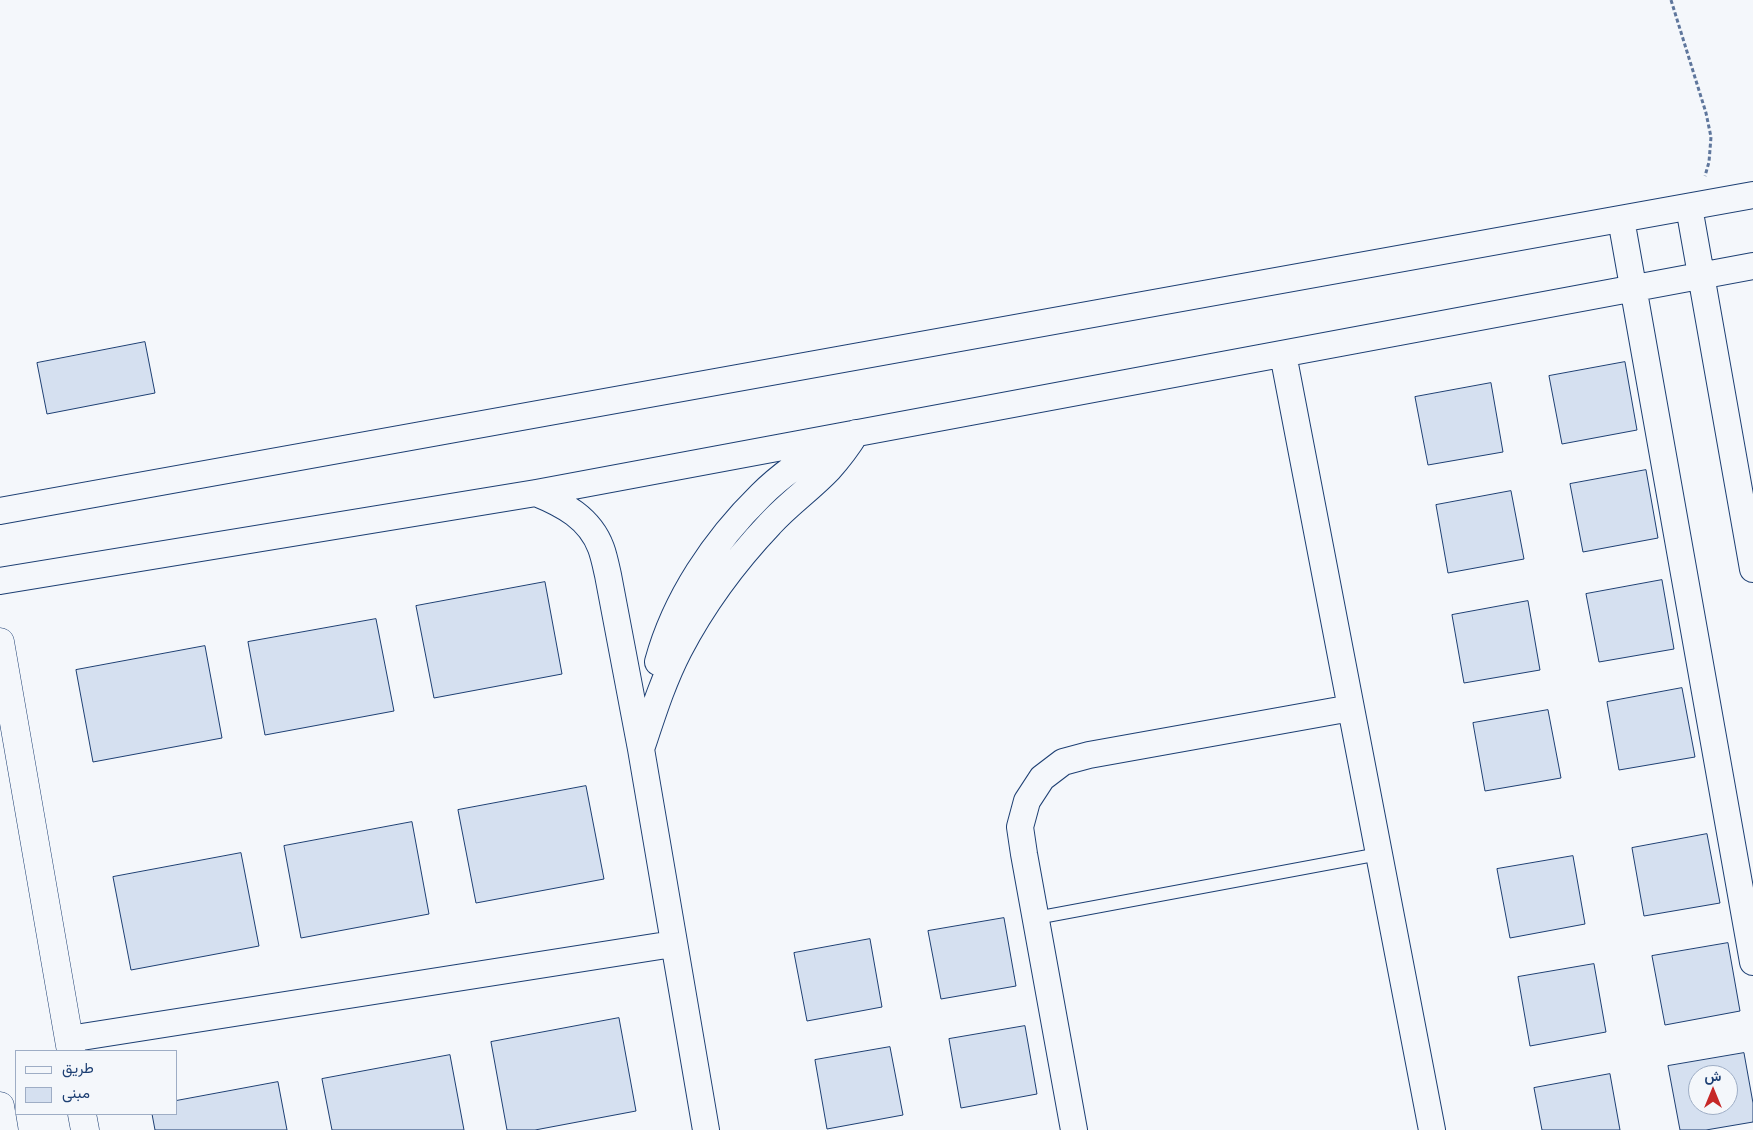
<!DOCTYPE html>
<html>
<head>
<meta charset="utf-8">
<style>
  body { margin:0 }
  #map { position:relative; width:1753px; height:1130px; overflow:hidden; background:#f4f7fb; font-family:"IBM Plex Sans",Vazirmatn,sans-serif }
  canvas { display:block }
  .legend { position:absolute; left:15px; top:1050px; width:162px; height:65px; box-sizing:border-box; background:#f4f7fb; border:1px solid #9eadc5; margin:0; padding:6px 9px; list-style:none; font-size:15px; color:#1d3f73 }
  .legend li { display:flex; align-items:center; gap:10px; height:25px }
  .legend b { width:25px; border:1px solid #9eadc5 }
  .north { position:absolute; left:1688px; top:1065px; width:50px; height:50px; box-sizing:border-box; background:#f4f7fb; border:1px solid #9eadc5; border-radius:50%; rotate:0deg; font-size:14px; font-weight:700; line-height:20px; text-align:center; color:#1d3f73 }
  .north::after { content:''; display:block; margin:auto; width:18px; height:22px; background:#c62828; clip-path:polygon(50% 0,100% 100%,50% 72%,0 100%) }
</style>
</head>
<body>
<div id="map">
<canvas width="1753" height="1130"></canvas>
<ul class="legend">
<li><b style="height:6px;background:#f4f7fb"></b>طريق</li>
<li><b style="height:14px;background:#d5e0f0"></b>مبنى</li>
</ul>
<div class="north">ش</div>
</div>
<script>
const ctx = document.querySelector('canvas').getContext('2d');
ctx.lineJoin = 'round';
function fill(path, color) { ctx.fillStyle = color; ctx.fill(path, 'evenodd'); }
function trace(path, color, width, dash) { ctx.strokeStyle = color; ctx.lineWidth = width; ctx.lineCap = dash ? 'butt' : 'round'; ctx.setLineDash(dash || []); ctx.stroke(path); }
const building = new Path2D(`
  M145,342L155,393L47,414L37,363Z
  M1625,362L1637,430L1562,444L1549,376Z
  M1491,383L1503,452L1428,465L1415,397Z
  M1646,470L1658,538L1583,552L1570,484Z
  M1511,491L1524,559L1448,573L1436,505Z
  M1662,580L1674,649L1599,662L1586,594Z
  M545,582L562,674L434,698L416,606Z
  M1528,601L1540,670L1464,683L1452,615Z
  M376,619L394,711L265,735L248,642Z
  M205,646L222,738L93,762L76,670Z
  M1682,688L1695,757L1619,770L1607,702Z
  M1548,710L1561,778L1485,791L1473,723Z
  M586,786L604,879L476,903L458,810Z
  M412,822L429,914L301,938L284,846Z
  M1707,834L1720,903L1644,916L1632,848Z
  M241,853L259,946L131,970L113,877Z
  M1573,856L1585,924L1510,938L1497,869Z
  M1004,918L1016,986L941,999L928,931Z
  M870,939L882,1007L807,1021L794,953Z
  M1728,943L1740,1011L1665,1025L1652,956Z
  M1594,964L1606,1032L1530,1046L1518,977Z
  M619,1018L636,1111L535,1130H507L491,1042Z
  M1025,1026L1037,1094L961,1108L949,1039Z
  M890,1047L903,1115L827,1129L815,1060Z
  M1744,1053L1753,1103V1122L1706,1130H1680L1668,1066ZM1698,1075H1728V1105H1698Z
  M450,1055L464,1130H332L322,1079Z
  M1610,1074L1620,1130H1542L1534,1088Z
  M278,1082L287,1130H155L152,1114H176V1101Z`);
fill(building, '#d5e0f0');
trace(building, '#1d3f73', 1);
const service = new Path2D(`
  M1036,918L1379,854`);
const minor = new Path2D(`
  M1689,207L1753,569
  M1621,219L1753,962
  M1283,354L1432,1130
  M536,493C563,504 590,518 601,548C604,556 606,566 608,575L641,749L706,1130
  M0,511L1753,195
  M0,581L536,493L1753,266
  M658,662C675,599 715,540 761,495C781,475 805,459 828,444
  M642,746C653,713 663,681 679,650C703,604 734,562 770,524C788,504 810,489 829,469C839,458 848,446 856,433
  M69,1039L673,944
  M1074,1130L1024,854L1020,827L1027,801L1042,778L1063,762L1089,755L1351,708`);
const tertiary = new Path2D(`
  M0,642L71,1051
  M0,1106L4,1130
  M82,1114L85,1130`);
trace(service, '#1d3f73', 14);
trace(minor, '#1d3f73', 28);
trace(tertiary, '#1d3f73', 29);
trace(new Path2D(`
  M1671,0L1706,113L1711,137L1709,162L1705,176`), '#5e769c', 3, [4, 2.5]);
trace(service, '#f4f7fb', 12);
trace(minor, '#f4f7fb', 26);
trace(tertiary, '#f4f7fb', 28);
</script>
</body>
</html>
